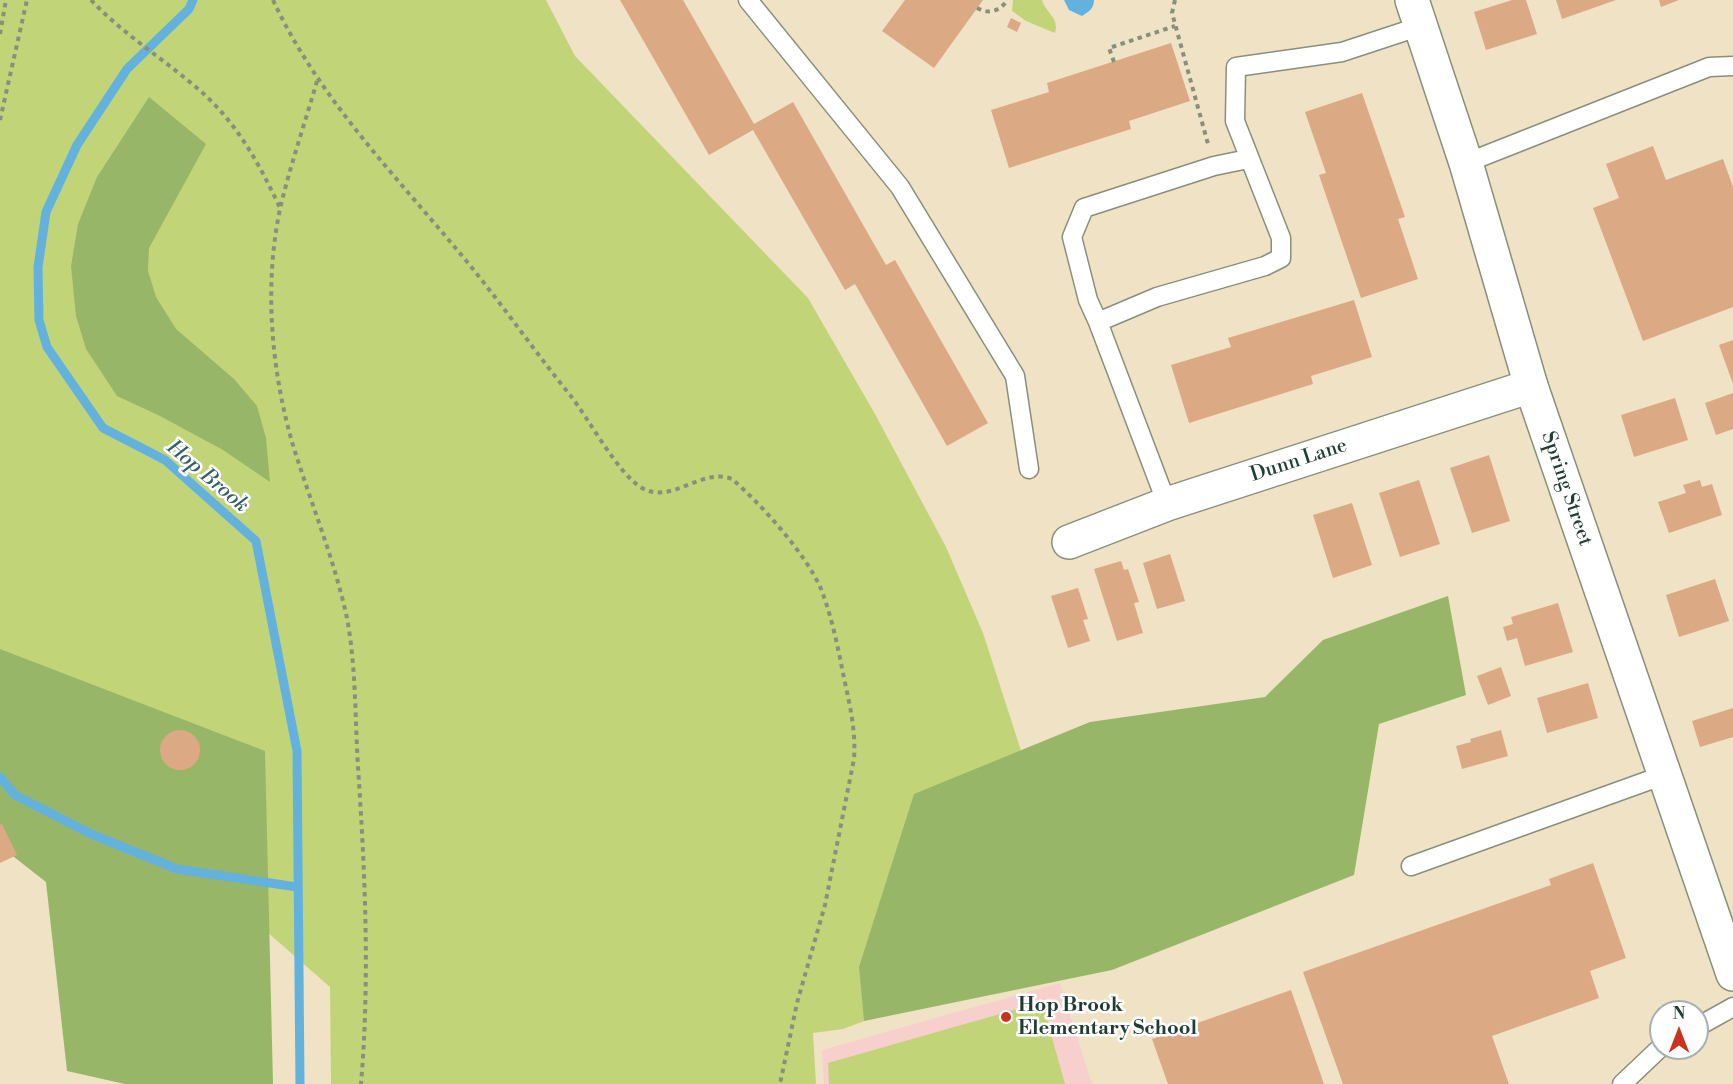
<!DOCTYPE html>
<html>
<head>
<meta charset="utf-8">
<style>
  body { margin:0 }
  #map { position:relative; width:1733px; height:1084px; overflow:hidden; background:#f0e2c4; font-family:"Libre Bodoni",serif }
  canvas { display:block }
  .north { position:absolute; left:1649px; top:1000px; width:60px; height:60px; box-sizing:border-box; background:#fff; border:2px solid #a5b1ae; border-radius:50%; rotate:0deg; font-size:16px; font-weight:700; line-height:24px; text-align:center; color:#1f3d34 }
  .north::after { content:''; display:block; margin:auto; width:21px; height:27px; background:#c8321e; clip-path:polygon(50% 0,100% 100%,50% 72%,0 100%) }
</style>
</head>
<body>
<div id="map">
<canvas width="1733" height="1084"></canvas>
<div class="north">N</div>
</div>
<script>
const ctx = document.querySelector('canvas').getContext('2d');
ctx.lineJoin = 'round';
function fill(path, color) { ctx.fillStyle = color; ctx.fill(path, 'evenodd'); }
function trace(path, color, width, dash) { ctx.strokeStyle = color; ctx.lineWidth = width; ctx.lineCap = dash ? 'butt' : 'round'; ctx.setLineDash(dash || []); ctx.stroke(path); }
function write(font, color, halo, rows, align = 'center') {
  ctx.font = font + ' "Libre Bodoni",serif'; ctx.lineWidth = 5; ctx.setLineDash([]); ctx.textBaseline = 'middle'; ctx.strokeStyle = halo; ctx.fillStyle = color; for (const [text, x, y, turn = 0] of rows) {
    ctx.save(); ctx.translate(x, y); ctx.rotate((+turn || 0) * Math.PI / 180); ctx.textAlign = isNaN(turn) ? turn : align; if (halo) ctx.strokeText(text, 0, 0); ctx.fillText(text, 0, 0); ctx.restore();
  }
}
fill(new Path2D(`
  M1060,983L1092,1084H824L822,1050Z`), '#f7d0cd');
fill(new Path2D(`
  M0,0H546L575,56L808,298L875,414L946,547L983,633L1047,831L902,1007L843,1029L813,1033L816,1084H331L330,987L123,806L0,746Z
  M1013,0H1042C1045,12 1060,18 1055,33L1026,21L1012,11Z
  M1042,1002L1065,1084H829L828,1063Z`), '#c1d578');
fill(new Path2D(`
  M149,97L206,144L149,248L148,271L156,297L176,329L234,379L257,406L266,438L270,482L223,450L160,416L117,396L86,349L76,316L71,266L78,224L97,177Z
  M1448,596L1466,695L1379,724L1354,875L1112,970L864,1021L859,967L914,794L1090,722L1265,697L1323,640Z
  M0,649L265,751L273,1084H125L67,1071L46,882L0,846Z`), '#98b668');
fill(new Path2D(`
  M1064,0H1094C1094,9 1088,12 1082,16L1069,10Z`), '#63b2dd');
trace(new Path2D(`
  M193,0L189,9L127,69L77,145L46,212L38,267L39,320L47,347L103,428L165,460L256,541L297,751L300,1084
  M0,777L15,795L91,834L177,869L297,887`), '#63b2dd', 9);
fill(new Path2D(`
  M620,0H683L754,124L793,102L886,265L895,260L988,423L947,446L855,284L845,290L753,130L709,155Z
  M905,0H983L934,68L882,31Z
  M1512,0H1526L1537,34L1486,50L1474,12Z
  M1556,0H1616L1562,19Z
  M1659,0H1679L1661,7Z
  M1011,18L1021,23L1017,32L1007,27Z
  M1171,43L1190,101L1129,121L1131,129L1009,168L991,110L1049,92L1047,83Z
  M1362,93L1405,217L1398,219L1418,279L1361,298L1319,175L1326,173L1305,112Z
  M1653,146L1666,180L1723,159L1733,187V307L1643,341L1593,208L1619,198L1606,164Z
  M1354,300L1372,357L1311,376L1313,384L1189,423L1171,365L1231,347L1228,338Z
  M1733,340V384L1719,345Z
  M1733,393V429L1716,435L1705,403Z
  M1675,398L1688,440L1634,457L1621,415Z
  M1489,455L1510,521L1472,533L1450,468Z
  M1419,480L1440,544L1400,557L1379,493Z
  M1700,480L1702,487L1712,484L1722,515L1669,533L1658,502L1686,493L1683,485Z
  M1352,503L1372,565L1333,578L1313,515Z
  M1170,554L1185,601L1157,609L1143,563Z
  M1121,561L1124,570L1128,569L1139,602L1134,603L1143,633L1117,641L1094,569Z
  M1715,579L1729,621L1679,637L1666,595Z
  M1078,588L1088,619L1083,620L1090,641L1068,648L1051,596Z
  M1558,603L1573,652L1525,666L1517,638L1507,641L1503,627L1513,624L1511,617Z
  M1501,667L1511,696L1488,705L1477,676Z
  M1588,683L1598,718L1547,733L1537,698Z
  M1733,708V737L1700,747L1692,721Z
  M1501,730L1508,756L1462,769L1456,746L1471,742L1470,739Z
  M160 750a20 20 0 1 1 40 0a20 20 0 1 1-40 0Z
  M2,824L17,855L0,863V825Z
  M1593,863L1626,958L1590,971L1599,998L1492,1036L1509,1084H1343L1303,972L1551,885L1549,879Z
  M1291,990L1324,1084H1168L1152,1039Z`), '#dca985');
const lane = new Path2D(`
  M748,0L900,187L1015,376L1029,469
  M1466,163L1709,67L1733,66
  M1098,322L1088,300L1072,237L1084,208L1214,166L1248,159
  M1167,504L1098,322L1157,297L1265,266L1281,258V238L1235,121L1236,67L1342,52L1421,26
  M1411,866L1664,775
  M1697,1027L1733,1007
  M1622,1084L1661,1047`);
const street = new Path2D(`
  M1069,542L1167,504L1531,386`);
const secondary = new Path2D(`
  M1412,0L1466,163L1531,386L1733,974`);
trace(lane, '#88907c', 21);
trace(street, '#88907c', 36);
trace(secondary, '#88907c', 36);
trace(new Path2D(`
  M91,0C123,34 162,58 197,88C236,121 259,163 280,208
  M273,0C317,95 392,172 458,251C497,297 532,348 570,395C589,419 618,474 642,488C672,505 701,467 732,479C761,504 806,554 821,589C832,617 838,648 844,678C850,706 856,731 854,759L825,905L797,1003L780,1084
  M1175,0L1172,13L1208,144
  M977,8C990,15 999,11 1008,0
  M0,34L6,0
  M1114,62L1109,48L1175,26
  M317,81C305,123 290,166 280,209C264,285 271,368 292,442C310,501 334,558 347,618C356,666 355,718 358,767C365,872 370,978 361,1084
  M0,120L27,0`), '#88907c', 4, [4.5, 4.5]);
trace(lane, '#fff', 18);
trace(street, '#fff', 33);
trace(secondary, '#fff', 33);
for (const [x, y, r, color] of [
  [1006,1017,6,"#c8321e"]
]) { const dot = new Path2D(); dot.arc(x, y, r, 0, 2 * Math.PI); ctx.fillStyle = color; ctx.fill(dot); trace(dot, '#fff', 2); }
write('20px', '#1f3d34', '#fff', [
  ["Dunn Lane",1299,461,-18],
  ["Spring Street",1566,489,71]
]);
write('bold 20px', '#1f3d34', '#fff', [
  ["Hop Brook",1018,1006],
  ["Elementary School",1018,1029]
], 'left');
write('italic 21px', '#336067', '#fff', [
  ["Hop Brook",207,477,40]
]);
</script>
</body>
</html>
